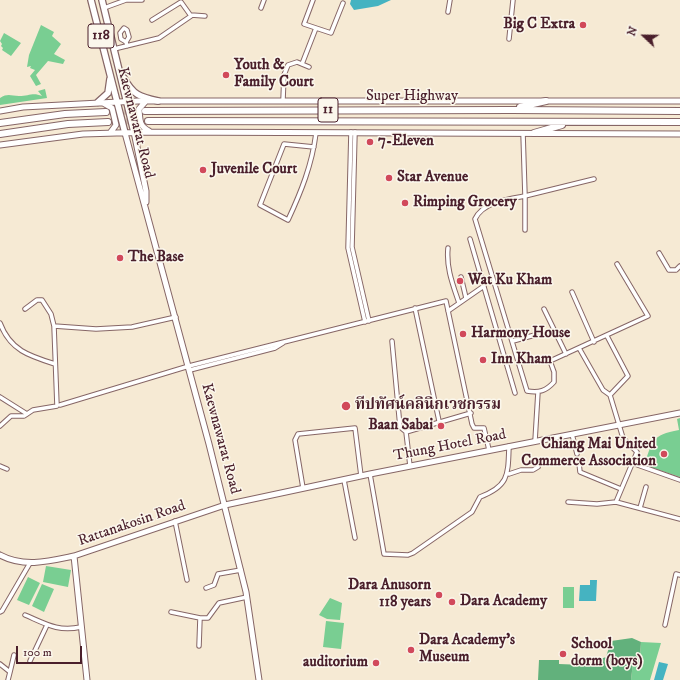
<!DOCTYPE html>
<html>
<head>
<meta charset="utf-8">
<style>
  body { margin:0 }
  #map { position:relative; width:680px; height:680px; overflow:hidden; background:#f6ead4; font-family:"IM FELL DW Pica",serif }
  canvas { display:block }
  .north { position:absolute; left:624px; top:16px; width:40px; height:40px; -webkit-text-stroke:3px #fbf7ec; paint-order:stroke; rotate:292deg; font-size:11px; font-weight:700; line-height:16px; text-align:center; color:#4a1f2b }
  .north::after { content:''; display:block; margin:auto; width:14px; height:18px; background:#4a1f2b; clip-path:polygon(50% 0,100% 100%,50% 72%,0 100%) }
  .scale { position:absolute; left:16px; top:646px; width:66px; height:18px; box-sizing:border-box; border:2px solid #4a1f2b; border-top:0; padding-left:5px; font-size:12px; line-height:14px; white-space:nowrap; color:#4a1f2b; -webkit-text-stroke:3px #fbf7ec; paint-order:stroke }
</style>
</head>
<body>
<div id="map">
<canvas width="680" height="680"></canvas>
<div class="north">N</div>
<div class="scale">100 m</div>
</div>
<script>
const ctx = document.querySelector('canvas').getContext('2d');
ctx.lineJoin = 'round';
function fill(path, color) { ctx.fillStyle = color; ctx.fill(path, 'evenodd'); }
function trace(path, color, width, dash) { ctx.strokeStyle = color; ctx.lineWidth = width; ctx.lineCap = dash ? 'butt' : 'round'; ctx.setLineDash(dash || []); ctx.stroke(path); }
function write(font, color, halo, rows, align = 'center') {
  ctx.font = font + ' "IM FELL DW Pica","Noto Serif Thai",serif'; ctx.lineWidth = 3; ctx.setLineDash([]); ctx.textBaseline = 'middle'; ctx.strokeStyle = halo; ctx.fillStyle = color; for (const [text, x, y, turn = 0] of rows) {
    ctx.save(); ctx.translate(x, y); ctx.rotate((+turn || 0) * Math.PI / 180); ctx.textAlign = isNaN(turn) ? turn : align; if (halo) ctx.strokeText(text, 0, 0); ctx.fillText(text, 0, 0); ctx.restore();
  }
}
fill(new Path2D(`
  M41,25L54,32L52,36L61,44L54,54L65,60L63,64L48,61L36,75L41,84L36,86L30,76L35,70L30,68L31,66L27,67L29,55Z
  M4,33L21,43L11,56L2,50L3,48L1,46L2,44L0,41Z
  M45,89L47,98L0,105V98C8,93 11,96 19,96C29,96 33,92 42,96L38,91Z
  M680,418V477L644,465C653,441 651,435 679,430L677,419Z
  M46,566L71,570L68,587L43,582Z
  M28,577L40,583L29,605L17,600Z
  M42,584L54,589L44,612L32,606Z
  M563,587H574V608H563Z
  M330,598L342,603L340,620L327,619L319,615Z
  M326,621L344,623L341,649L323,647Z
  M641,642L661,643L650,680H631L633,662L640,656Z`), '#79ce92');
fill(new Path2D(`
  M632,638L641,642L640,656L633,662L631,680H538L539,660H559V664L584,665L606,657L611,641Z`), '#62b17c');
fill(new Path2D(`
  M351,0H391L378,6L354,10L350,4Z
  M590,580H597L596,601H579L580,585H590Z
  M659,662L668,664L663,680H654Z`), '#45b3c1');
trace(new Path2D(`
  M106,112L145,111
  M108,122L148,121`), '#d4c1b2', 6, [6, 3]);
const street = new Path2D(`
  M313,0L304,24L331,33L343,3
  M104,8L126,0H142
  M261,8L264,0
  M448,12L450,0
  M191,15L205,16
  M509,39L513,0
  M126,42L129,37L127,30L124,28L120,33L121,39L126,42L127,46
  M114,49L159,38L191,16L181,2L152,20
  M302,64L316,28
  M283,100L284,75L288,65L297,62L309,67
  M351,132L348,248L365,322
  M355,132L352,247L369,321
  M523,133L525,196C508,199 483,202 475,219L527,391C539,393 546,391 554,382V372L550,361L648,316L617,264
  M314,147L284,144L260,205L288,220C301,192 312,165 316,133
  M525,230V196L594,179
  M470,239L515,393
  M448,248C446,268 453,285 459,303
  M659,253L669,270H676L680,266
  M461,277L466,298
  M572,292L594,342
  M415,308L439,421
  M25,309L37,300H42L51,314L54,326
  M544,309L566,354
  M448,311L484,286
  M0,323C10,350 29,356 55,364
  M607,336L628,376L610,395
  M392,341L400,427L406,432L410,466
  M513,341L535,335
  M579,348L603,390L610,395L623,438L637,452L616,502
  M190,370L275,348L283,343
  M0,397L27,414
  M60,405L189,366L446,301L472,424L474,428H484L489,450
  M0,426L11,416H24L33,410L57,406L54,326L96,329L132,327L176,317
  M406,432L471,413
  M572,434L577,454
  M535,441L538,392
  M579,463L580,472L621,489
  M632,463L680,480
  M0,466L7,469
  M370,474L384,554L408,555L413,553L472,512L480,497C509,486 508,475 509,446
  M509,474L521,470H533L538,467
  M344,480L355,538
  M303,488L295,440L298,434L355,428L361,476
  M568,502L597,504L616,502L680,519
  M640,508L646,487
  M175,521L187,580
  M206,588L214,585L218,574L241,570
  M0,612L2,611L30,563
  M171,612L200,618H208L219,603L247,597
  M25,615C46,624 58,632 81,627
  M665,625L676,574L680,575
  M199,646L200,618
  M30,661L47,625
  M0,664L10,672L8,680
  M10,672L14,655`);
const secondary = new Path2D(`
  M146,101L139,109C140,120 139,126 149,131
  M103,103L112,108L116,125L110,133
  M0,111L23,107L138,101H680
  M134,132L146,191V202
  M125,133L209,444L246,592L259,680
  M0,145L83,134L150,132L680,134
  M0,555C24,568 50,561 74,556L225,505L370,474L680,413
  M74,556L87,680`);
const primary = new Path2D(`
  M91,0L125,133
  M102,0L134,132
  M124,78C133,95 140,97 158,101
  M98,102L108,93L110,79`);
const highway = new Path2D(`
  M520,107L546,101
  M145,111L511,110L680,111
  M148,121L680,122
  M0,123L65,114L106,112
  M534,133L562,125
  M0,134L68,124L108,122`);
trace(street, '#866666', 5.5);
trace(secondary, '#866666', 7);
trace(primary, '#866666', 8);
trace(highway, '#866666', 8);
trace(street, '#fff', 3.5);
trace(secondary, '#fff', 5);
trace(primary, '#fff', 5.5);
trace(highway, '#fff', 6);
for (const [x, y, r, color] of [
  [583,25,4,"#d1495b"],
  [226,75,4,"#d1495b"],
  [370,142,4,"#d1495b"],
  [203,170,4,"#d1495b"],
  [389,178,4,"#d1495b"],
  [405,203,4,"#d1495b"],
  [120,258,4,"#d1495b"],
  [460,281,4,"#d1495b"],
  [463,334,4,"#d1495b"],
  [483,360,4,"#d1495b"],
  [346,406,5,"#d1495b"],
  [441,426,4,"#d1495b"],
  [664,454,4,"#d1495b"],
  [439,595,4,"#d1495b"],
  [452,602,4,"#d1495b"],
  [411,650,4,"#d1495b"],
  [563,654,4,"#d1495b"],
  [376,663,4,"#d1495b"]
]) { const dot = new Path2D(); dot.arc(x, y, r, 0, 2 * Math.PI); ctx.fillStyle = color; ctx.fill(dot); trace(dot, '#fbf7ec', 1.5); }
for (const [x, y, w] of [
  [101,36,26],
  [328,110,20]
]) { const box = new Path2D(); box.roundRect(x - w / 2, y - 12, w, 24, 3); ctx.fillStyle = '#fbf7ec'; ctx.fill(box); trace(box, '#4a1f2b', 1); }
write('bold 14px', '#4a1f2b', null, [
  ["118",101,36],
  ["11",328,110]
]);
write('bold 15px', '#4a1f2b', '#fbf7ec', [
  ["Big C Extra",575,25,"right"],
  ["Youth &",234,66],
  ["Family Court",234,83],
  ["7-Eleven",378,142],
  ["Juvenile Court",211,170],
  ["Star Avenue",397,178],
  ["Rimping Grocery",413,203],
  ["The Base",128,258],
  ["Wat Ku Kham",468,281],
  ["Harmony House",471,334],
  ["Inn Kham",491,360],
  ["ทีปทัศน์คลินิกเวชกรรม",355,406],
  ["Baan Sabai",433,426,"right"],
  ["Chiang Mai United",656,445,"right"],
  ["Commerce Association",656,462,"right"],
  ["Dara Anusorn",431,586,"right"],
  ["118 years",431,603,"right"],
  ["Dara Academy",460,602],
  ["Dara Academy's",419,641],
  ["Museum",419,658],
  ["School",571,645],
  ["dorm (boys)",571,662],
  ["auditorium",368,663,"right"]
], 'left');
write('15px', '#4a1f2b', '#fbf7ec', [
  ["Super Highway",412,97],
  ["Kaewnawarat Road",135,123,76],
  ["Kaewnawarat Road",220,439,75],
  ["Thung Hotel Road",450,446,-11],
  ["Rattanakosin Road",132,524,-19]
]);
</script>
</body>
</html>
